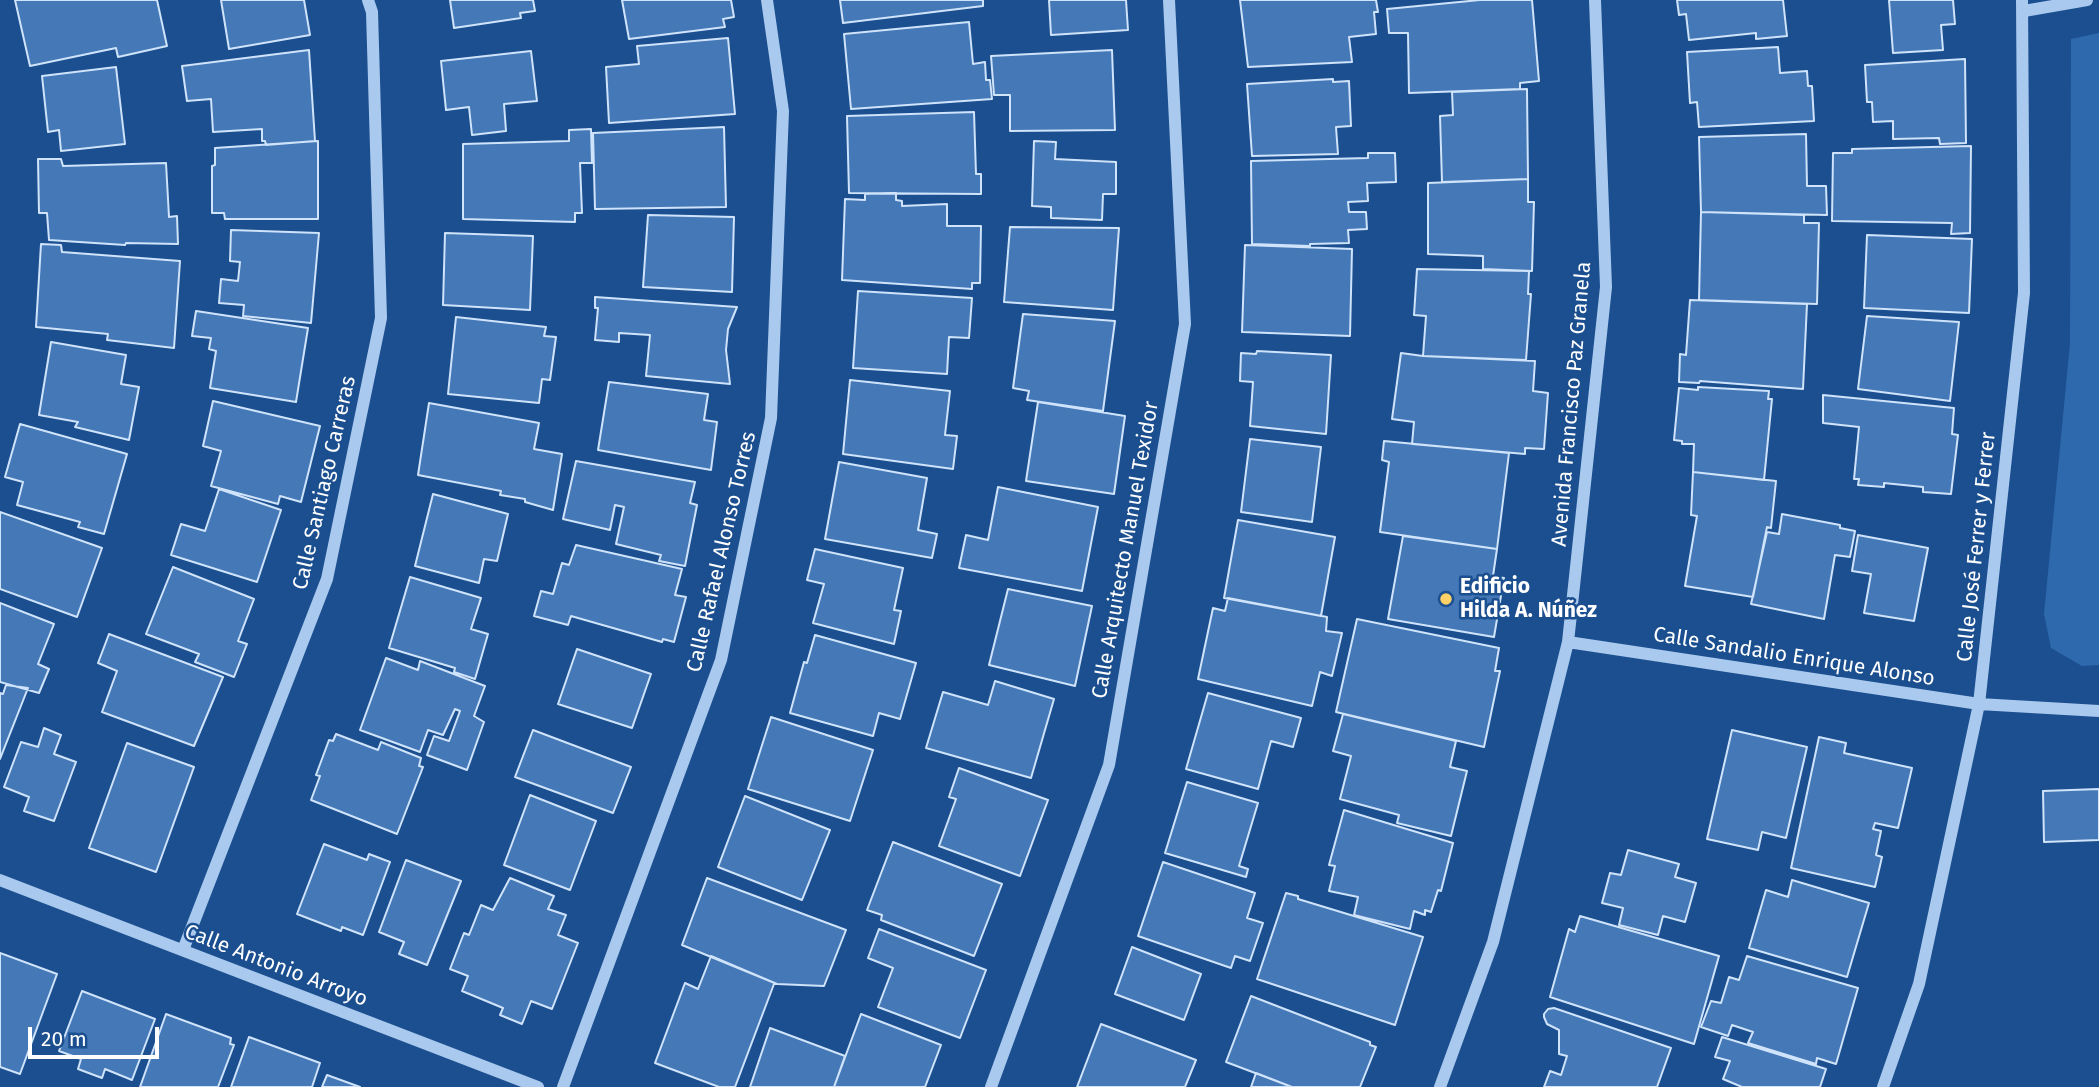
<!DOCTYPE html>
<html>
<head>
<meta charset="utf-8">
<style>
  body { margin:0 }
  #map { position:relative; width:2099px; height:1087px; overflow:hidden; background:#1b4f8f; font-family:"Fira Sans",sans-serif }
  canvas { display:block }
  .scale { position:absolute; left:28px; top:1027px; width:131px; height:32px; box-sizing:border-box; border:4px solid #fff; border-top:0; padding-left:9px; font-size:21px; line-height:24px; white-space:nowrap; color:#fff; -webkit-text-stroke:5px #1b4f8f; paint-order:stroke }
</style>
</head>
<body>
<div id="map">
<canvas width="2099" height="1087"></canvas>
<div class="scale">20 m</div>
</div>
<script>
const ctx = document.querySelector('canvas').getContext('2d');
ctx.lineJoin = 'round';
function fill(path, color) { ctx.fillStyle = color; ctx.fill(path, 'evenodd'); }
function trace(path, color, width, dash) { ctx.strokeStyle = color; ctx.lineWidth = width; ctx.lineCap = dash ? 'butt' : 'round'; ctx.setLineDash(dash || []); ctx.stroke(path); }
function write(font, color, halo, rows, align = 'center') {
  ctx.font = font + ' "Fira Sans",sans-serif'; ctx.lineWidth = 5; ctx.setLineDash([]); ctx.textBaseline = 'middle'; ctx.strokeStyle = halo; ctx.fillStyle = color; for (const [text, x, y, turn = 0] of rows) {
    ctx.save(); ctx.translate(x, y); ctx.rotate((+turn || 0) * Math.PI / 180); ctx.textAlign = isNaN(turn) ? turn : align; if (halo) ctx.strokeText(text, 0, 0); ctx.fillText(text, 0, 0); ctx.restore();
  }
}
fill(new Path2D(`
  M2099,33V665L2082,666L2051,648L2044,614L2070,343L2071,39Z`), '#2e69ad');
const building = new Path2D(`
  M15,0H157L167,46L118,57L116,48L30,66Z
  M221,0H304L310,35L229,49Z
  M450,0H533L535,11L520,13L521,18L454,28Z
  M622,0H731L734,17L723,19L725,27L629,39Z
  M840,0H983V6L843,23Z
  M1049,0H1126L1128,30L1051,35Z
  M1240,0H1376L1378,12H1374L1376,34L1349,37L1352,62L1248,67Z
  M1480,0H1532L1539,81L1520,83V89L1409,93L1408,33H1389L1387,9Z
  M1677,0H1783L1787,36L1756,39V33L1689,40L1686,14L1679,15Z
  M1889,0H1953L1955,24L1941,25L1943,50L1893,53Z
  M969,22L973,64L985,62L986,80H990L992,99L851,109L844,34Z
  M728,38L735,114L609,123L606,67L639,64L637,46Z
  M1778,47L1780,73L1807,71L1808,86H1812L1814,121L1699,127L1697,102L1690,103L1687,52Z
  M309,50L315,141L266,145L265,141H262V129L213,132L211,99L187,101L182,66Z
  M1112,50L1115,130L1010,131V95H994L991,56Z
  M531,51L537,101L504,104L506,131L472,135L469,107L446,110L441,61Z
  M1965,59L1966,143L1940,144L1939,138L1893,139V121L1873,122L1872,102H1867L1865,65Z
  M116,67L125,144L61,151L59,130L48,132L42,76Z
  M1333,79V82L1349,81L1351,126L1336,127L1338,154L1252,156L1247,84Z
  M1527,89L1528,179L1442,182L1440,116L1453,115L1452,92Z
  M974,112L976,174H981V194L849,193L847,116Z
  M724,127L726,207L595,209L593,133Z
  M591,129L592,163H580L582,213H575V222L463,219V144L569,141V130Z
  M1806,134L1807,186H1826L1827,215L1701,212L1699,137Z
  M318,141V219H225L224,213H212V166L215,165V148Z
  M1034,141L1056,142L1055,159L1116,162V194H1103L1102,220L1051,218V207L1032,206Z
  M1971,146L1970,233L1951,234L1952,223L1832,221L1833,153H1852V149Z
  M1368,153H1395L1396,182L1367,183L1368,201L1348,202L1349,212H1366L1367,229L1348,230L1349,243L1310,244V246L1252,244L1251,161L1368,158Z
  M38,159H61L63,166L166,163L169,217L177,216L178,244L126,243L125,245L49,240L47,213H39Z
  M1528,179V202H1534L1532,271L1483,269V256L1428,254V183Z
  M896,193V200L902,201V206L947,204V226H981L980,283H972V289L842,280L845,199L865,200V194Z
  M1701,212L1804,215V223H1819L1817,304L1699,300Z
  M648,215L734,217L732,292L643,287Z
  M1010,227L1119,228L1113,310L1004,302Z
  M231,230L319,233L311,323L243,316L244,305L219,303L221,279L238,281L240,262L230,261Z
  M445,233L533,236L530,310L443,305Z
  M1867,235L1972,239L1969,313L1864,308Z
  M41,244L61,245L62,252L180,261L174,348L107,340L108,334L36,327Z
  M1245,245L1352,249L1350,336L1242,332Z
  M1417,269L1529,271L1528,294H1531L1526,360L1423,356L1426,316L1414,315Z
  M858,291L972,298L969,338L949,337L947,374L853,368Z
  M595,297L737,307L728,329L726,350L730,384L646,376L650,335L619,333V342L595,340L598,308H595Z
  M1690,300L1807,304L1803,389L1700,381L1699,383L1679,382L1680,354L1686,355Z
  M196,311L308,328L296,402L210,388L216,351L209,349L211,338L192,336Z
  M1023,314L1115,321L1103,411L1027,400L1029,391L1013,388Z
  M1867,316L1959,322L1950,401L1858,389Z
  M456,317L546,327L544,336L556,337L550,380L542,379L539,403L448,394Z
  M51,342L126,355L121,384L139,387L129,440L75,427L78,422L39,415Z
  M1257,351L1331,355L1326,434L1250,426L1253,382L1240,381L1241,353L1256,354Z
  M1401,353L1423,356L1535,361L1533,391L1548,393L1544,449L1525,448V454L1412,444L1414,422L1392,419Z
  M850,380L950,391L945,435L957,436L953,469L843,454Z
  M609,382L708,394L704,420L717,422L711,470L598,450Z
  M1698,387L1769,391L1768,399H1772L1764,480L1693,472L1694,444H1682V441L1674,440L1679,388L1698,390Z
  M1823,395L1954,408L1952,434L1958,435L1951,494L1923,492V487L1884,483V487L1858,485L1859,479H1854L1859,427L1823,423Z
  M213,401L320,426L301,502L280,496L278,504L211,486L221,451L203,446Z
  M1038,402L1125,416L1114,494L1026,481Z
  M429,403L539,423L534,449L562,454L553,510L525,502V499L500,495L501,491L418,475Z
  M20,424L127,454L104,534L78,527L80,522L17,505L23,482L5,477Z
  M1250,439L1321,447L1312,522L1241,512Z
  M1384,441L1509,453L1497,549L1380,532L1389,462L1382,460Z
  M576,461L695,482L690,503L697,505L685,566L659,561L661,555L616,544L624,507L615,505L610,530L563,519Z
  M839,462L927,478L918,530L937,534L932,558L825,539Z
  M1693,472L1776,481L1771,528L1767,527L1753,597L1685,586L1697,516L1691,515Z
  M998,487L1098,507L1082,591L959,568L966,535L988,540Z
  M219,489L281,510L257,582L171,555L181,524L205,531Z
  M433,494L508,514L497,561L484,559L479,583L415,566Z
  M0,512L102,548L77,617L0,589Z
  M1782,514L1840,525V528L1855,531L1850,557L1835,555L1824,619L1751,604L1767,532L1779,534Z
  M1238,520L1335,537L1321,616L1224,598Z
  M1858,535L1928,548L1914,621L1864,613L1871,574L1852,571Z
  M1403,536L1497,549L1493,576L1504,578L1494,637L1388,619Z
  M576,545L682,569L675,595L686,597L674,642L663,639L662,642L571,616L568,625L534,616L541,591L553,594L562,563L569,565Z
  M815,549L903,568L894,610L901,611L894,644L813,623L824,584L807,580Z
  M173,567L254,599L238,641L247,644L234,677L195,662L199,654L146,634Z
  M410,577L481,598L471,629L488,634L475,679L454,672L455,668L389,648Z
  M1008,589L1092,606L1075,686L989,665Z
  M1228,598L1327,617L1326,631L1342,633L1332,676L1320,672L1312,706L1198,679L1213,608L1225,611Z
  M0,603L54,624L38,664L49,669L39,693L0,682Z
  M1357,619L1499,648L1495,671H1500L1484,747L1336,712Z
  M109,634L223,677L194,746L102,712L117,671L98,663Z
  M815,635L916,663L900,719L879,713L873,736L790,713L804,662L807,663Z
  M577,649L651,674L632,728L558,704Z
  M386,658L418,670L420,661L485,686L474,716L484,722L467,770L427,755L434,736L449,741L460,711L455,709L443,735L428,730L420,752L360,730Z
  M995,681L1054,699L1031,778L926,748L943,692L988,705Z
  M6,685L28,688L0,759V693L3,694Z
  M1208,693L1301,718L1293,747L1271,741L1258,789L1186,769Z
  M1343,714L1456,741L1450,767L1467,771L1451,836L1397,823L1399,815L1340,799L1351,756L1333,751Z
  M771,717L873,750L850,821L748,789Z
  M44,728L61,735L54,754L76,762L54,821L24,811L29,797L4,787L21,742L38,747Z
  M533,730L631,767L613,813L515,777Z
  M1732,730L1807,747L1786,838L1762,832L1758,850L1707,839Z
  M336,734L378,750L381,742L421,758L419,766L423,767L397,834L311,800L320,776L316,775L329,740L333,741Z
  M1819,737L1846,743L1844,753L1912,768L1898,828L1875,823L1873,829L1881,831L1876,855L1882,857L1875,887L1791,868Z
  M127,743L194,767L156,872L89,848Z
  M959,768L1048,800L1020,876L939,846L956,799L949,797Z
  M1187,782L1258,803L1239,866L1248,869L1246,877L1165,853Z
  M2099,789V840L2044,842L2043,791Z
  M530,795L596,821L570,890L504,865Z
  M745,796L830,830L802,900L718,867Z
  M1344,810L1453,843L1441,891L1438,890L1431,912L1425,910V915L1414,911L1410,929L1354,915L1358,897L1329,891L1335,866L1329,865Z
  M893,842L1002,884L974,956L881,920L882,915L867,910Z
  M324,844L367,860L369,854L390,862L363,935L342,927L341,931L297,914Z
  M1628,850L1679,864L1675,877L1696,883L1685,922L1663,916L1658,935L1619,925L1623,908L1602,903L1610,873L1621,875Z
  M406,860L461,881L427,965L399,954L404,942L379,932Z
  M1163,862L1255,893L1247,918L1263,923L1250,961L1235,956L1231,968L1138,936Z
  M510,878L554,896L548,909L566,915L558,935L578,943L552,1009L531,1001L522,1024L500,1015L503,1008L462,991L468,976L450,969L464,933L469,935L481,905L493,910Z
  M707,878L846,930L824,986L777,984L682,945Z
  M1792,880L1869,903L1847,977L1749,948L1766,890L1788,897Z
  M1286,893L1298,896V899L1423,937L1395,1025L1257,979Z
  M1580,916L1719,956L1694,1044L1550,997L1569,929L1575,932Z
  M879,929L986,970L960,1038L878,1007L893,968L868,958Z
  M1132,947L1201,974L1184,1020L1115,994Z
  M0,953L57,974L20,1074L0,1067Z
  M711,956L777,984H774L735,1087H719L655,1063L685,983L698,989Z
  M1747,956L1858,988L1836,1064L1817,1058L1816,1064L1748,1043L1753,1032L1732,1025L1728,1036L1701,1027L1711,1001L1721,1003L1729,977L1739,980Z
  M82,991L155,1019L132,1080L105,1069L102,1078L78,1069L81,1059L59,1051Z
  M1251,996L1370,1042V1045L1376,1047L1360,1087H1292L1226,1062Z
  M1554,1008L1671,1048L1657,1087H1544L1550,1071L1561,1075L1567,1056L1559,1054V1030L1547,1024L1544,1017V1014L1548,1009Z
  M166,1014L231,1038L230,1044L234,1045L218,1087H140Z
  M861,1014L941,1045L925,1087H834Z
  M1101,1024L1196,1060L1185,1087H1077Z
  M770,1028L845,1056L834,1087H750Z
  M249,1037L320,1063L312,1087H231Z
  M1722,1037L1826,1069L1820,1087H1742L1723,1079L1730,1061L1715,1057Z
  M1256,1073L1292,1087H1251Z
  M327,1075L360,1087H322Z`);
fill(building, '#4478b7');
trace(building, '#cfe3fa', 2);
trace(new Path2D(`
  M2024,11L2087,0
  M1568,642L1979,704L2099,711
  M0,880L538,1087
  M183,950L327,579L381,318L372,12L368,0
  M563,1087L721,660L771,418L783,111L767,0
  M991,1087L1109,765L1185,324L1169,0
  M1440,1087L1493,942L1568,642L1606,287L1595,0
  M1883,1087L1919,984L1979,704L2024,293L2022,0`), '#a9c9ee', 12);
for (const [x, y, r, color] of [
  [1446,599,7,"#ffd166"]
]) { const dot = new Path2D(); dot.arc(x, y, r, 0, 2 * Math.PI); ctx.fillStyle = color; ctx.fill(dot); trace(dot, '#1b4f8f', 2.5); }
write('21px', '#fff', '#1b4f8f', [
  ["Avenida Francisco Paz Granela",1572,404,-85],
  ["Calle Santiago Carreras",325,483,-77],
  ["Calle José Ferrer y Ferrer",1977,547,-84],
  ["Calle Arquitecto Manuel Texidor",1126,550,-80],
  ["Calle Rafael Alonso Torres",722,552,-77],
  ["Calle Sandalio Enrique Alonso",1794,657,9],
  ["Calle Antonio Arroyo",276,966,21]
]);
write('bold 21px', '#fff', '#1b4f8f', [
  ["Edificio",1460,587],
  ["Hilda A. Núñez",1460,611]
], 'left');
</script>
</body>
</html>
